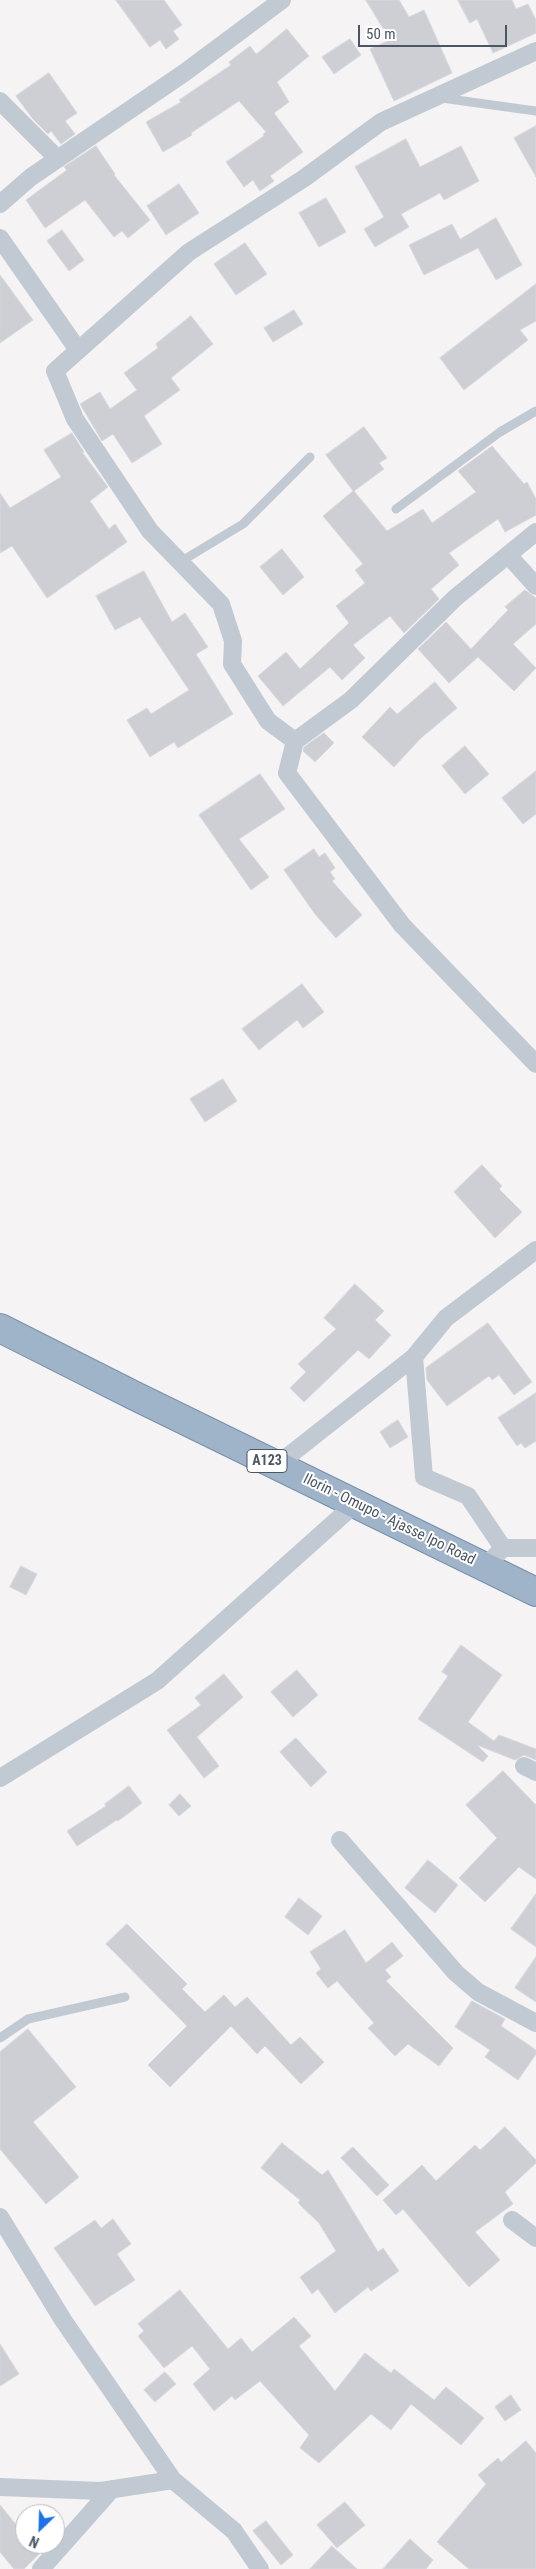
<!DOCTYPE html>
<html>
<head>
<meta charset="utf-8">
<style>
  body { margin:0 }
  #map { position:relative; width:536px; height:2569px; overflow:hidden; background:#f5f3f3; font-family:"Roboto Condensed",sans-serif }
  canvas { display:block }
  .north { position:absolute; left:15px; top:2504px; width:50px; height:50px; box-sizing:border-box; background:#fff; border:1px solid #b7bbc0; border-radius:50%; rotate:204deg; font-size:14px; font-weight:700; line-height:20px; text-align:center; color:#4a5661 }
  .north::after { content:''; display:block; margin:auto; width:18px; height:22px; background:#1a73e8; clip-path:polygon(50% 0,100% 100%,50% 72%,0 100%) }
  .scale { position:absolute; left:358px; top:25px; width:149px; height:22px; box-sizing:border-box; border:2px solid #4a5661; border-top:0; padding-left:6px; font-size:15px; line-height:18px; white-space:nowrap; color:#4a5661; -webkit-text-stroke:4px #fff; paint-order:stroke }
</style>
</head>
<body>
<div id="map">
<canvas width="536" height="2569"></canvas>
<div class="north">N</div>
<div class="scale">50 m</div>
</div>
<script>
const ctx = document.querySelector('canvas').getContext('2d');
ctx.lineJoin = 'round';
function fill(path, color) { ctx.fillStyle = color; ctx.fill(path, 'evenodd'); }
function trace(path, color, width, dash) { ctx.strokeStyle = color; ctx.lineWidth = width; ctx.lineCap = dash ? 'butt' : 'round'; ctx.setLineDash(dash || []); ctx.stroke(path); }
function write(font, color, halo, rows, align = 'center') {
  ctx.font = font + ' "Roboto Condensed",sans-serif'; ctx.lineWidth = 4; ctx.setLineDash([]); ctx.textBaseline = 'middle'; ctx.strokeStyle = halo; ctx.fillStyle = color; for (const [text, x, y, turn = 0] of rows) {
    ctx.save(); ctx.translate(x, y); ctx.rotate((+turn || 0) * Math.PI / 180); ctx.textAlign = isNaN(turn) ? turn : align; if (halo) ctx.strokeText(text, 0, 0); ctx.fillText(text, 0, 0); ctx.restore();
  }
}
const building = new Path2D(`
  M116,0H164L182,25L173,31L179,39L166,49L160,40L150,47Z
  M366,0H399L409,17L424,10L452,73L394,101L370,49L390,40Z
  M458,0H512L516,9L528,4L536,20V33L493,53L477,19L470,23Z
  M287,29L309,56L277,82L289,102L274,113L303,152L270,176L274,181L260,191L253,180L244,187L226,162L264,136L263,134L266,132L239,101L191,133L192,135L163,152L146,122L181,102L179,100L231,65L229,62L250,46L256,54Z
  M350,39L361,55L334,74L322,57Z
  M49,73L77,113L65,121L75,134L61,144L51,131L48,134L32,118L16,96Z
  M536,126V177L514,138Z
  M406,139L420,167L461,146L479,181L444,200L440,193L401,214L409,227L375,247L364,229L384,217L355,167Z
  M96,146L115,174L114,175L150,220L128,238L122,231L114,237L85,200L45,228L26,200L67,170L64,167Z
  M179,184L199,213L166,235L147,206Z
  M326,198L346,232L319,247L299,213Z
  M496,218L522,265L496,280L478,248L424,275L409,245L452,224L460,239Z
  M62,230L84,260L69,271L47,241Z
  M245,243L267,274L236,295L214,264Z
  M0,275L33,320L0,343Z
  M536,284V321L520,330L528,340L464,390L440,358Z
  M294,310L303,324L273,342L264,328Z
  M191,316L213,344L171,378L180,390L144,416L162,444L132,463L113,434L102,441L80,404L100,392L110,409L137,390L124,373L158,348L156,344Z
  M364,427L387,458L379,463L384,469L354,491L387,531L423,509L432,523L476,492L458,471L492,446L524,484L527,482L536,499V515L505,532L498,519L449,553L459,565L431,589L439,599L404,633L390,616L353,645L365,658L342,680L330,667L283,706L258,676L286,652L300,669L349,623L336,606L365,583L355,570L363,564L323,516L353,491L326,455Z
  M72,433L84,452H82L108,487L90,501L109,529L115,524L127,542L47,598L12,546L0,553V493L10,508L61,477L44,450Z
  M282,549L304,577L283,595L260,567Z
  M144,571L172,622L185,613L208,647L196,654L233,714L178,748L174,742L150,757L127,720L147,708L151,714L189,690L140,617L115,630L96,596Z
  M525,590L536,598V624L513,644L536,668L514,691L478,657L449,683L418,649L446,622L471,649L508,610L505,607Z
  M435,682L457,708L421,738L394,767L362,737L390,707L397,714Z
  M324,733L334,743L315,762L303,751L304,747Z
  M465,746L489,774L465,794L442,766Z
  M536,771V814L523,824L502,798Z
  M260,774L285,809L239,839L269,877L251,890L199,815Z
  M314,849L319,857L325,853L335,868L330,872L335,879L332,881L362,915L336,938L315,914L284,870Z
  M302,984L324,1012L303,1028L297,1020L259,1050L242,1029Z
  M223,1079L237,1101L205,1122L190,1099Z
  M482,1165L502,1186L499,1189L522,1212L495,1238L454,1192Z
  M355,1284L384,1311L375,1320L391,1335L369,1359L358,1350L304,1402L290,1388L306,1372L298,1364L336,1329L324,1318Z
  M488,1323L532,1382L514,1395L499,1375L492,1380L489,1376L447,1406L427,1380L426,1368Z
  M536,1393V1441L525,1448L521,1443L517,1446L498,1418Z
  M398,1420L408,1437L390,1448L380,1432Z
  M21,1566L37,1574L26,1595L10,1587Z
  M461,1645L502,1675L468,1722L494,1741L499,1735L536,1749V1760L524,1755L515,1760L477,1745L488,1756L483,1762L418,1719L448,1676L442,1672Z
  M297,1670L318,1695L293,1717L271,1692Z
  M224,1674L243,1697L197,1737L219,1766L204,1778L167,1730L201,1705L195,1698Z
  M296,1738L327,1772L311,1787L280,1752Z
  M503,1771L536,1805V1879L519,1867L485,1902L459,1878L497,1838L466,1805Z
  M129,1786L142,1803L118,1821L117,1820L77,1846L67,1831L106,1806L105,1804Z
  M180,1794L191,1806L179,1816L169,1805Z
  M428,1860L458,1885L435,1913L405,1888Z
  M536,1894V1947L511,1929Z
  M299,1898L322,1916L308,1935L285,1917Z
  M127,1924L187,1984L182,1989L205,2012L224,1995L235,2007L247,1997L291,2045L300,2037L324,2062L301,2084L265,2046L257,2054L231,2026L170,2087L148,2065L187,2026L106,1944Z
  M345,1930L366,1963L392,1942L403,1956L385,1970L391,1977L386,1981L453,2048L439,2066L408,2044L395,2056L368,2028L374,2023L337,1981L328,1988L316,1973L321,1969L310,1952Z
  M536,1957V2002L515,1988Z
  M472,2001L505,2019L501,2026L536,2050V2054L518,2080L485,2057L490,2050L455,2027Z
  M28,2029L76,2087L33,2122L79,2177L46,2204L0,2149V2052Z
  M505,2127L536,2160V2163L505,2192L513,2204L475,2232L500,2260L469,2287L403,2209L396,2215L383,2200L422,2165L436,2181L475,2145L480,2150Z
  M282,2143L322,2175L328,2170L378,2252L383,2248L399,2271L371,2291L368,2287L335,2313L318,2289L312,2294L300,2277L336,2251L319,2223L298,2203L300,2200L261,2168Z
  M353,2147L389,2185L377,2196L341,2158Z
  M113,2219L131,2244L117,2254L135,2280L95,2306L54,2248L95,2220L101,2228Z
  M180,2290L228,2349L241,2338L252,2352L294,2317L311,2336L299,2346L335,2391L365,2353L391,2373L394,2369L434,2400L446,2387L484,2418L461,2445L411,2404L391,2430L371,2414L319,2463L300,2448L309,2435L260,2381L235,2400L232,2396L214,2411L193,2384L210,2369L192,2346L164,2368L138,2336L144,2331L138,2324Z
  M0,2344L19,2374L0,2386Z
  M165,2372L176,2384L155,2402L144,2390Z
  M511,2395L521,2410L505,2421L495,2407Z
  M526,2441L536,2453V2569H469L437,2542L486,2484L478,2475L498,2458L501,2462Z
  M345,2502L365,2525L337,2548L317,2525Z
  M0,2505L18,2527L25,2521V2544H49L24,2569H14L0,2552Z
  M266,2521L293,2555L281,2565L253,2531Z
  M410,2539L433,2560L426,2569H383Z
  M332,2546L357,2569H310Z`);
fill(building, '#cdcfd5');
trace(building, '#d7d9de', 1);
const trunk = new Path2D(`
  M0,1328L135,1396L536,1592`);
trace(trunk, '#7690ad', 30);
trace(new Path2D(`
  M442,98L536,111
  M396,509L500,432L536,411
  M180,562L243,524L310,457
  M0,2038L28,2019L125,1997`), '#c1cad2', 9);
trace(new Path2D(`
  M536,51L381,122L303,179L189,252L55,371L75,419L150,531L221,604L233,641L232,664L268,721L295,741L351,700L455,598L536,532
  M0,101L58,159
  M0,204L31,177L184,73L282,0
  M0,238L78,350
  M508,555L536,586
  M295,741L287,773L402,925L536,1064
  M414,1357L424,1477L468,1496L503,1548L485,1567
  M277,1465L414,1357L446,1318L536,1250
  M503,1548H536
  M524,1766L536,1772
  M0,1778L157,1681L355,1504
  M340,1840L456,1973L478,1992L536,2023
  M0,2217L63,2320L173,2480L234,2531L260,2569
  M512,2220L536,2238
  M0,2487L101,2491L173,2480
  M41,2569L112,2489`), '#c1cad2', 18);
trace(trunk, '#9fb4c9', 28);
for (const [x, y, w] of [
  [267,1461,40]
]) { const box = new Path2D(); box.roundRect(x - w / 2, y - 11.5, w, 23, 4); ctx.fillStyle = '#fff'; ctx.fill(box); trace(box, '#4a5661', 1); }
write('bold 14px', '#4a5661', null, [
  ["A123",267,1461]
]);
write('15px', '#4a5661', '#fff', [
  ["Ilorin - Omupo - Ajasse Ipo Road",389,1520,26]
]);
</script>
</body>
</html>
